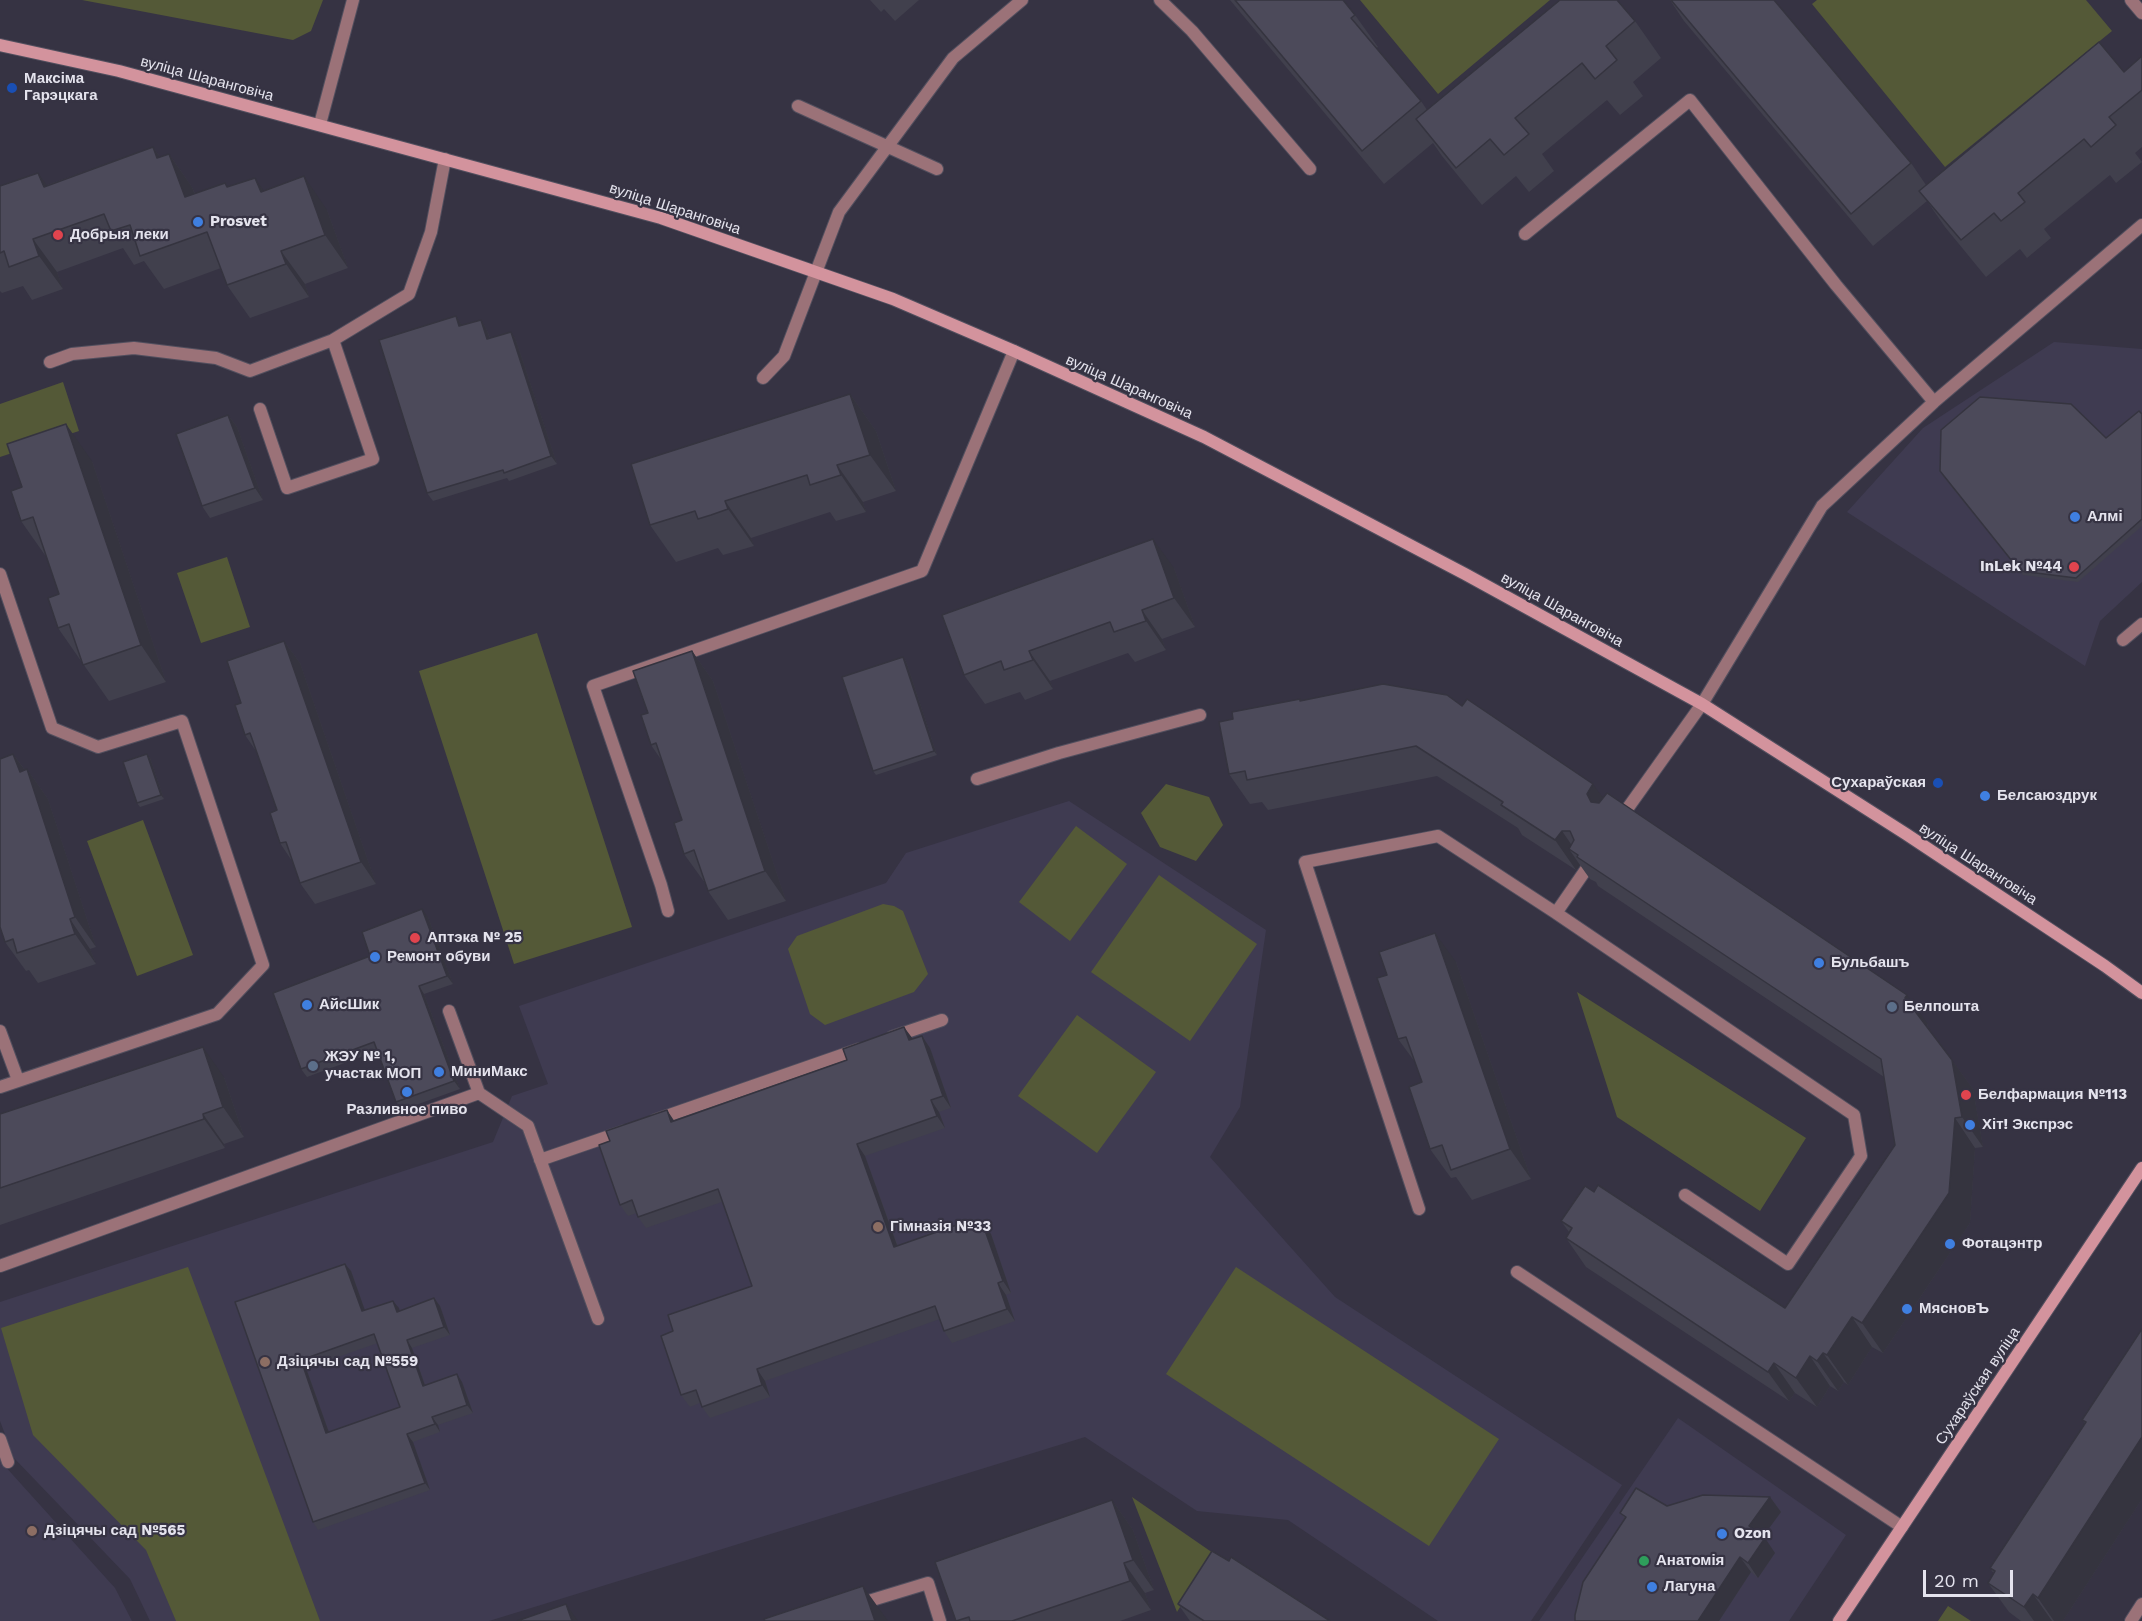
<!DOCTYPE html>
<html>
<head>
<meta charset="utf-8">
<style>
  body { margin:0 }
  #map { position:relative; width:2142px; height:1621px; overflow:hidden; background:#363343; font-family:"Work Sans",sans-serif }
  canvas { display:block }
  .scale { position:absolute; left:1923px; top:1570px; width:90px; height:27px; box-sizing:border-box; border:3px solid #e4e3ed; border-top:0; padding-left:8px; font-size:18px; line-height:21px; white-space:nowrap; color:#e4e3ed; -webkit-text-stroke:4px #363343; paint-order:stroke }
</style>
</head>
<body>
<div id="map">
<canvas width="2142" height="1621"></canvas>
<div class="scale">20 m</div>
</div>
<script>
const ctx = document.querySelector('canvas').getContext('2d');
ctx.lineJoin = 'round';
function fill(path, color) { ctx.fillStyle = color; ctx.fill(path, 'evenodd'); }
function trace(path, color, width, dash) { ctx.strokeStyle = color; ctx.lineWidth = width; ctx.lineCap = dash ? 'butt' : 'round'; ctx.setLineDash(dash || []); ctx.stroke(path); }
function write(font, color, halo, rows, align = 'center') {
  ctx.font = font + ' "Work Sans",sans-serif'; ctx.lineWidth = 4.5; ctx.setLineDash([]); ctx.textBaseline = 'middle'; ctx.strokeStyle = halo; ctx.fillStyle = color; for (const [text, x, y, turn = 0] of rows) {
    ctx.save(); ctx.translate(x, y); ctx.rotate((+turn || 0) * Math.PI / 180); ctx.textAlign = isNaN(turn) ? turn : align; if (halo) ctx.strokeText(text, 0, 0); ctx.fillText(text, 0, 0); ctx.restore();
  }
}
fill(new Path2D(`
  M2054,342L2142,349V582L2100,621L2085,666L1847,512L1923,428Z
  M1069,801L1266,930L1240,1107L1210,1157L1335,1297L1622,1485L1531,1621H1438L1288,1520L1197,1511L1085,1437L489,1621H150L130,1579L14,1458L0,1421V1302L493,1142L512,1096L548,1084L519,1006L886,883L906,853Z
  M1678,1418L1846,1535L1789,1621H1539Z
  M0,1457L3,1464L115,1588L132,1621H0Z`), '#3f3b51');
fill(new Path2D(`
  M82,0H323L311,31L293,40Z
  M1360,0H1550L1438,94Z
  M1817,0H2086L2112,31L1945,167L1812,4Z
  M63,382L79,431L0,457V404Z
  M227,557L250,627L201,643L177,573Z
  M537,633L632,927L514,964L419,671Z
  M1166,784L1209,797L1223,825L1196,861L1160,847L1141,813Z
  M143,820L193,955L137,976L87,841Z
  M1076,826L1127,864L1070,941L1019,902Z
  M1159,875L1257,944L1190,1041L1091,972Z
  M883,904L894,906L903,911L928,974L914,992L825,1025L810,1014L788,949L797,936Z
  M1577,992L1806,1138L1760,1211L1617,1117Z
  M1077,1015L1156,1072L1097,1153L1018,1096Z
  M188,1267L320,1621H176L146,1550L33,1435L1,1328Z
  M1236,1267L1499,1439L1429,1546L1166,1374Z
  M1132,1497L1213,1553L1177,1612Z
  M1948,1606L1971,1621H1938Z`), '#545937');
const lane = new Path2D(`
  M1160,0L1192,31L1310,169
  M2131,0L2142,13
  M798,106L937,169
  M320,124L353,0
  M1525,234L1690,100L1836,285L1934,402
  M50,362L72,354L134,348L216,358L250,371L333,340L409,294L431,232L445,159
  M763,378L784,356L839,212L953,58L1022,0
  M260,409L287,488L373,459L333,340
  M0,574L52,728L98,747L182,721L263,965L217,1014L0,1087
  M2123,640L2142,624
  M977,779L1059,753L1200,715
  M1620,819L1702,704L1822,506L1934,402L2142,225
  M668,911L661,885L593,686L922,571L1014,351
  M1556,913L1854,1115L1861,1156L1788,1264L1685,1195
  M0,1031L18,1080
  M892,1037L942,1020
  M479,1093L528,1126L598,1319
  M655,1120L859,1049
  M540,1160L624,1131
  M1419,1209L1305,862L1438,836L1556,913L1587,868
  M0,1266L479,1093L449,1011
  M1517,1272L1902,1527
  M0,1439L8,1462
  M859,1604L928,1583L940,1621
  M2131,1621L2142,1604`);
const secondary = new Path2D(`
  M0,45L119,71L661,218L893,299L1014,351L1204,437L1465,574L1702,704L1906,834L2105,966L2142,993
  M1839,1621L2142,1168`);
trace(lane, '#524f5e', 14);
trace(secondary, '#524f5e', 14);
trace(lane, '#9b7278', 12);
trace(secondary, '#d3939d', 12);
fill(new Path2D(`
  M870,0H919L895,21L884,9L881,12Z
  M1230,0H1343L1355,15L1378,47L1376,48L1421,101L1427,110L1635,21L1661,58L1633,82L1643,96L1620,115L1607,100L1542,154L1554,171L1529,192L1516,176L1482,205L1442,156L1433,143L1384,184Z
  M1670,0H1774L1911,163L1926,185L2124,72L2142,56V147L2135,153L2142,162L2116,183L2110,175L2044,229L2051,238L2027,258L2020,249L1986,277L1945,227L1927,201L1873,246L1684,21Z
  M153,147L160,157L169,154L192,187L195,194L225,183L228,187L264,191L327,210L348,268L305,284L309,297L250,318L227,285L221,268L164,289L144,261L134,265L123,248L57,272L63,289L32,300L23,286L2,293L0,291V186L47,185Z
  M456,316L462,326L481,320L486,328L490,338L511,332L516,340L557,464L509,481L507,478L433,501L427,493Z
  M850,394L876,431L896,491L863,502L866,512L836,521L830,512L751,538L754,546L737,551L723,555L718,548L676,562L650,525Z
  M2142,414V526L2078,582L2023,575L1942,475L2106,438Z
  M228,415L237,427L263,500L210,518L202,506Z
  M92,461L166,682L109,701L58,628L59,594L47,558L21,521Z
  M1174,568L1195,627L1162,639L1166,650L1135,662L1128,653L1050,681L1053,689L1025,700L1020,692L985,704L964,675Z
  M284,641L300,663L376,884L315,904L300,883L292,861L280,843L277,810L256,751L245,735L241,703Z
  M692,651L713,681L786,901L728,920L708,891L705,883L684,854L682,820L662,761L651,745L648,713Z
  M903,657L906,661L937,755L876,775L873,771Z
  M1300,699L1301,701L1603,798L1928,1024L1927,1026L1973,1089L1983,1147L1975,1148L1970,1223L1883,1353L1872,1347L1848,1385L1844,1382L1838,1391L1830,1386L1817,1407L1795,1393L1789,1401L1586,1267L1566,1238L1569,1232L1561,1221L1594,1192L1785,1308L1895,1145L1884,1077L1598,886L1596,882L1590,879L1580,865L1576,870L1522,835L1518,828L1437,776L1268,810L1262,802L1250,804L1229,774L1233,719Z
  M13,754L25,770L27,769L48,799L96,947L90,949L96,964L38,983L29,970L26,971L5,942Z
  M147,754L150,758L164,799L140,807L137,803Z
  M428,917L453,984L424,994L460,1089L402,1110L396,1102L377,1051L307,1077L301,1069L370,956Z
  M1456,962L1531,1179L1472,1200L1456,1177L1451,1178L1430,1149L1422,1082L1415,1062L1398,1039Z
  M922,1036L930,1048L951,1108L939,1112L945,1128L865,1156L898,1246L971,1220L974,1225L991,1234L1011,1293L1006,1295L1015,1321L952,1343L944,1331L940,1319L765,1381L770,1397L710,1418L702,1407L700,1403L690,1407L681,1395L673,1331L752,1286L722,1202L646,1228L638,1217L637,1213L628,1216L620,1205L913,1039Z
  M224,1077L244,1137L224,1144L225,1148L0,1225V1114Z
  M345,1264L351,1271L365,1311L393,1301L400,1311L434,1298L440,1306L450,1335L412,1348L425,1385L462,1382L473,1413L438,1425L440,1432L413,1442L430,1490L318,1530L313,1522L235,1302ZM378,1343L400,1407L329,1432L306,1368Z
  M2142,1329V1499L2063,1621H2021L2009,1612L1988,1583L1994,1574L1990,1568L2085,1423L2082,1420Z
  M1770,1497L1781,1512L1763,1536L1775,1553L1758,1578L1751,1572L1719,1621H1575L1625,1519L1620,1513Z
  M1112,1500L1133,1530L1154,1590L1145,1593L1151,1610L1120,1621H956Z
  M1178,1604L1204,1621H1190Z`), '#41404d');
fill(new Path2D(`
  M153,147L176,180L157,158Z
  M169,154L192,187L208,230L185,197Z
  M38,173L62,206L44,187Z
  M304,176L327,210L348,268L325,235Z
  M255,178L278,211L261,192Z
  M33,239L57,272L63,289L39,256Z
  M281,251L305,284L309,297L286,264Z
  M456,316L461,324L465,334L459,326Z
  M481,320L486,328L493,347L487,339Z
  M511,332L516,340L557,464L551,456Z
  M850,394L876,431L896,491L870,455Z
  M228,415L237,427L263,500L255,488Z
  M66,424L92,461L166,682L141,645Z
  M837,465L863,502L866,512L841,475Z
  M725,501L751,538L754,546L728,509Z
  M1153,539L1174,568L1195,627L1174,598Z
  M1142,610L1162,639L1166,650L1146,621Z
  M284,641L300,663L376,884L361,862Z
  M692,651L713,681L786,901L765,871Z
  M1029,651L1050,681L1053,689L1033,660Z
  M903,657L906,661L937,755L934,751Z
  M13,754L30,777L27,769L48,799L96,947L75,917L20,772Z
  M147,754L150,758L164,799L161,795Z
  M1593,784L1614,813L1591,802L1587,794Z
  M1562,831L1582,860L1578,855L1569,849L1580,865L1576,870L1555,840Z
  M422,909L428,917L453,984L447,976Z
  M70,919L90,949L96,964L75,934Z
  M1435,933L1456,962L1531,1179L1510,1149Z
  M419,986L424,994L460,1089L454,1081Z
  M1907,995L1928,1024L1926,1027L1905,998Z
  M904,1027L913,1039L909,1040Z
  M922,1036L930,1048L951,1108L943,1096Z
  M203,1047L224,1077L244,1137L223,1107Z
  M1952,1060L1973,1089L1983,1147L1962,1117Z
  M931,1100L939,1112L945,1128L937,1116Z
  M667,1110L675,1122H671Z
  M203,1114L224,1144L225,1148L204,1119Z
  M1955,1118L1975,1148L1970,1223L1883,1353L1862,1323Z
  M857,1144L865,1156L902,1259L894,1247Z
  M982,1222L991,1234L1011,1293L1003,1281Z
  M345,1264L351,1271L368,1319L362,1311Z
  M998,1283L1006,1295L1015,1321L1007,1309Z
  M434,1298L440,1306L450,1335L444,1327Z
  M393,1301L399,1308L402,1320L397,1312Z
  M1852,1317L1872,1347L1848,1385L1827,1355Z
  M407,1340L412,1348L428,1394L423,1386Z
  M1823,1353L1844,1382L1838,1391L1817,1361Z
  M1810,1356L1830,1386L1817,1407L1796,1378Z
  M301,1360L306,1368L332,1441L326,1433Z
  M1774,1363L1795,1393L1789,1401L1768,1372Z
  M757,1369L765,1381L770,1397L762,1385Z
  M457,1374L462,1382L473,1413L467,1405Z
  M432,1417L438,1425L440,1432L435,1424Z
  M407,1434L413,1442L430,1490L425,1483Z
  M2142,1437V1499L2063,1621H2054L2038,1598Z
  M1770,1497L1781,1512L1759,1542L1749,1526Z
  M1112,1500L1133,1530L1154,1590L1133,1560Z
  M1765,1538L1775,1553L1758,1578L1748,1563Z
  M1740,1557L1751,1572L1719,1621H1698Z
  M1124,1563L1145,1593L1151,1610L1130,1581Z
  M863,1586L888,1621H875Z
  M2033,1594L2052,1621H2034L2024,1607Z
  M566,1604L578,1621H572Z`), '#35343f');
const building = new Path2D(`
  M1235,0H1343L1355,15L1351,18L1421,101L1362,151Z
  M1560,0H1617L1635,21L1606,46L1617,60L1595,79L1582,63L1515,118L1529,134L1504,155L1490,139L1456,168L1416,119Z
  M1671,0H1774L1911,163L1851,214Z
  M2099,42L2124,72L2142,56V90L2109,117L2116,125L2091,147L2084,139L2018,193L2025,202L2015,210L2001,221L1994,213L1961,240L1919,191Z
  M153,147L157,158L169,154L185,197L225,183L227,187L255,178L261,192L304,176L325,235L281,251L286,264L227,285L207,232L140,256L130,225L111,231L104,214L33,239L39,256L9,267L4,251L0,253V186L38,173L44,187Z
  M456,316L459,326L481,320L487,339L511,332L551,456L504,473L503,470L427,493L379,340Z
  M850,394L870,455L837,465L841,475L810,485L807,475L725,501L728,509L711,515L698,519L695,511L650,525L631,464Z
  M1980,397L2071,404L2106,438L2139,411L2142,414V519L2076,578L2020,571L1940,471L1941,430Z
  M228,415L255,488L202,506L176,434Z
  M66,424L141,645L83,665L69,624L58,628L48,598L59,594L33,517L21,521L11,491L22,487L7,444Z
  M1153,539L1174,598L1142,610L1146,621L1114,632L1110,622L1029,651L1033,660L1004,670L1001,661L964,675L942,615Z
  M284,641L361,862L300,883L286,842L280,843L270,813L277,810L250,733L245,735L235,705L241,703L227,661Z
  M692,651L765,871L708,891L694,850L684,854L674,823L682,820L656,743L651,745L641,715L648,713L633,671Z
  M903,657L934,751L873,771L842,677Z
  M1383,684L1447,695L1462,706L1467,699L1593,784L1587,794L1591,802L1599,803L1607,793L1907,995L1905,998L1952,1060L1962,1117L1955,1118L1949,1193L1862,1323L1852,1317L1827,1355L1823,1353L1817,1361L1810,1356L1796,1378L1774,1363L1768,1372L1566,1238L1572,1228L1561,1221L1585,1186L1594,1192L1598,1185L1785,1308L1895,1145L1881,1059L1577,857L1578,855L1569,849L1574,840L1570,831H1562L1555,840L1501,805L1503,802L1416,746L1247,780L1245,771L1229,774L1219,722L1233,719L1232,712L1300,699V701Z
  M13,754L20,772L27,769L75,917L70,919L75,934L17,953L13,939L5,942L0,927V759Z
  M147,754L161,795L137,803L123,762Z
  M422,909L447,976L419,986L454,1081L396,1102L374,1042L301,1069L273,993L370,956L362,932Z
  M1435,933L1510,1149L1451,1170L1442,1145L1430,1149L1409,1087L1422,1082L1406,1037L1398,1039L1377,978L1387,975L1379,952Z
  M904,1027L909,1040L922,1036L943,1096L931,1100L937,1116L857,1144L894,1247L971,1220L972,1226L982,1222L1003,1281L998,1283L1007,1309L944,1331L935,1306L757,1369L762,1385L702,1407L696,1390L681,1395L661,1336L673,1331L668,1315L752,1286L718,1189L638,1217L632,1200L620,1205L599,1145L610,1141L606,1131L667,1110L671,1122L847,1060L843,1049Z
  M203,1047L223,1107L203,1114L204,1119L0,1188V1114Z
  M345,1264L362,1311L393,1301L397,1312L434,1298L444,1327L407,1340L423,1386L457,1374L467,1405L432,1417L435,1424L407,1434L425,1483L313,1522L235,1302ZM374,1334L400,1407L326,1433L301,1360Z
  M2142,1329V1437L2038,1598L2033,1594L2024,1607L1988,1583L1995,1571L1990,1568L2086,1422L2082,1420Z
  M1636,1488L1667,1506L1703,1495L1770,1497L1749,1526L1765,1538L1748,1563L1740,1557L1698,1621H1575V1615L1583,1582L1626,1517L1620,1513Z
  M1112,1500L1133,1560L1124,1563L1130,1581L1012,1621H970L969,1617L956,1621L935,1562Z
  M1212,1551L1229,1561L1231,1557L1330,1621H1204L1178,1604Z
  M863,1586L875,1621H765L764,1619Z
  M566,1604L572,1621H517Z`);
fill(building, '#4c4a5a');
trace(building, '#35343f', 1.5);
for (const [x, y, r, color] of [
  [12,88,6,"#1a4fb4"],
  [198,222,6,"#3f7fe0"],
  [58,235,6,"#e0444e"],
  [2075,517,6,"#3f7fe0"],
  [2074,567,6,"#e0444e"],
  [1938,783,6,"#1a4fb4"],
  [1985,796,6,"#3f7fe0"],
  [415,938,6,"#e0444e"],
  [375,957,6,"#3f7fe0"],
  [1819,963,6,"#3f7fe0"],
  [307,1005,6,"#3f7fe0"],
  [1892,1007,6,"#5c6f8a"],
  [313,1066,6,"#5c6f8a"],
  [439,1072,6,"#3f7fe0"],
  [407,1092,6,"#3f7fe0"],
  [1966,1095,6,"#e0444e"],
  [1970,1125,6,"#3f7fe0"],
  [878,1227,6,"#8d6e63"],
  [1950,1244,6,"#3f7fe0"],
  [1907,1309,6,"#3f7fe0"],
  [265,1362,6,"#8d6e63"],
  [32,1531,6,"#8d6e63"],
  [1722,1534,6,"#3f7fe0"],
  [1644,1561,6,"#2e9e5b"],
  [1652,1587,6,"#3f7fe0"]
]) { const dot = new Path2D(); dot.arc(x, y, r, 0, 2 * Math.PI); ctx.fillStyle = color; ctx.fill(dot); trace(dot, '#363343', 2); }
write('bold 15px', '#e4e3ed', '#363343', [
  ["Максіма",24,79],
  ["Гарэцкага",24,96],
  ["Prosvet",210,222],
  ["Добрыя леки",70,235],
  ["Алмі",2087,517],
  ["InLek №44",2062,567,"right"],
  ["Сухараўская",1926,783,"right"],
  ["Белсаюздрук",1997,796],
  ["Аптэка № 25",427,938],
  ["Ремонт обуви",387,957],
  ["Бульбашъ",1831,963],
  ["АйсШик",319,1005],
  ["Белпошта",1904,1007],
  ["ЖЭУ № 1,",325,1057],
  ["участак МОП",325,1074],
  ["МиниМакс",451,1072],
  ["Белфармация №113",1978,1095],
  ["Разливное пиво",407,1110,"center"],
  ["Хіт! Экспрэс",1982,1125],
  ["Гімназія №33",890,1227],
  ["Фотацэнтр",1962,1244],
  ["МясновЪ",1919,1309],
  ["Дзіцячы сад №559",277,1362],
  ["Дзіцячы сад №565",44,1531],
  ["Ozon",1734,1534],
  ["Анатомія",1656,1561],
  ["Лагуна",1664,1587]
], 'left');
write('15px', '#e4e3ed', '#363343', [
  ["вуліца Шаранговіча",207,79,15],
  ["вуліца Шаранговіча",675,209,18],
  ["вуліца Шаранговіча",1129,387,24],
  ["вуліца Шаранговіча",1562,610,29],
  ["вуліца Шаранговіча",1978,864,33],
  ["Сухараўская вуліца",1978,1386,-56]
]);
</script>
</body>
</html>
